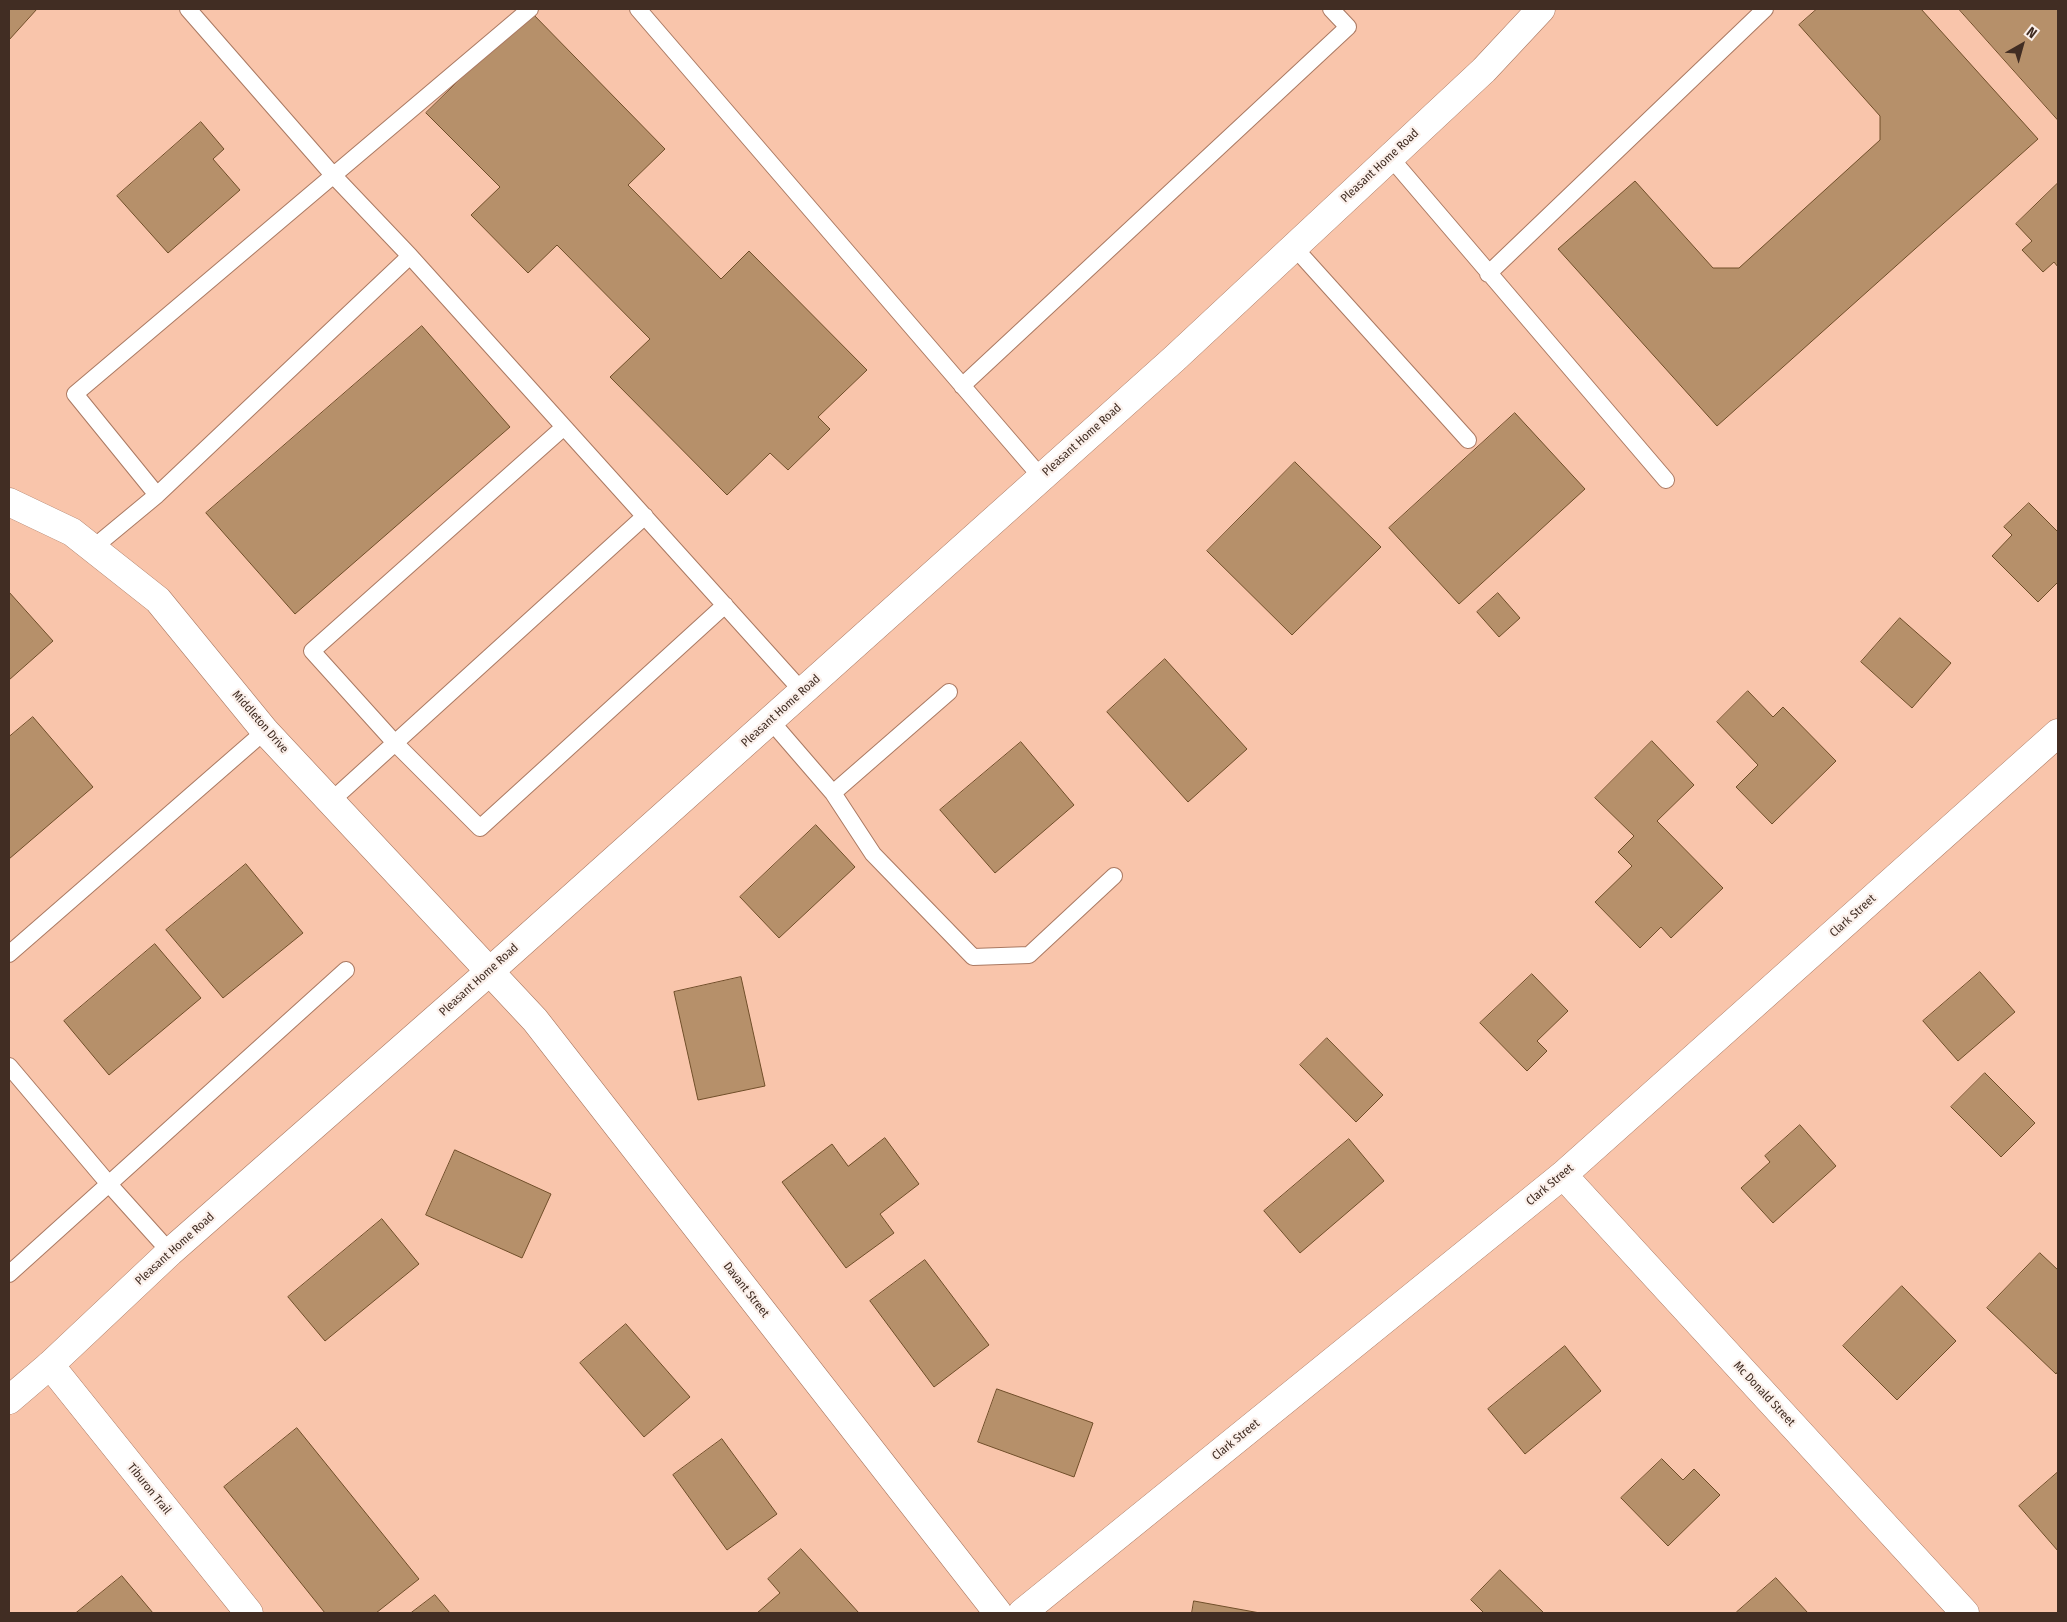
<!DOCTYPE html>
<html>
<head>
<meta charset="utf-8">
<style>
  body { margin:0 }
  #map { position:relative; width:2067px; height:1622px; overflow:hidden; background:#f9c5ab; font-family:"Fira Sans Condensed",sans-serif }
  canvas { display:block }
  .frame { position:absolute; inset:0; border:10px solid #412d23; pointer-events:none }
  .north { position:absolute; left:1997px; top:20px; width:50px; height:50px; -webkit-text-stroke:4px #fbf0eb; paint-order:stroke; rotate:38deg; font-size:14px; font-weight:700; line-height:20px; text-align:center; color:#412d23 }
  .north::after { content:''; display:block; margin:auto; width:18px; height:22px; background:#412d23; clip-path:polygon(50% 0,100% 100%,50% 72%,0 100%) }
</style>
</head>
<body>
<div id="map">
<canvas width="2067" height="1622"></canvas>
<div class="frame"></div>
<div class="north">N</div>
</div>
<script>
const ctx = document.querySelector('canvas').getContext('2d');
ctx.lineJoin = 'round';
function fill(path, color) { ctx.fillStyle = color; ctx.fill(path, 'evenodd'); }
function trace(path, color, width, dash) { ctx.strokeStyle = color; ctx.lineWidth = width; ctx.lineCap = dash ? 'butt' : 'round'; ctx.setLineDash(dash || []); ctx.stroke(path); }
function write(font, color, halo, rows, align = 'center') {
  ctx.font = font + ' "Fira Sans Condensed",sans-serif'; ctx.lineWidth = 4.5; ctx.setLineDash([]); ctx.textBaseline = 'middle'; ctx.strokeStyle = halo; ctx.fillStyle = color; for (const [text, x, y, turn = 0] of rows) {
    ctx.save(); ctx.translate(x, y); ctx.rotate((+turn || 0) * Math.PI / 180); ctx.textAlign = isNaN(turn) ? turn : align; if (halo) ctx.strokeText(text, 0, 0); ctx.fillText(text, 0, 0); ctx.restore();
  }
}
const building = new Path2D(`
  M9,9H37L9,40Z
  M1817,9H1921L2038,139L1717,426L1558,249L1635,181L1713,268H1739L1880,140V116L1799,25Z
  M1959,9H2058V120Z
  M530,11L665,149L628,185L721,279L749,251L867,370L818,417L830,429L788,470L770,453L727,495L610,377L650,339L557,245L528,273L471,215L500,187L426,113Z
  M201,122L224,149L213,159L240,190L168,253L117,196Z
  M2058,183V267L2054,262L2043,272L2022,250L2032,241L2016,224Z
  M422,326L510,427L295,614L206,513Z
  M1515,413L1585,489L1459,604L1389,528Z
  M1295,462L1381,547L1292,635L1207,551Z
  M2029,503L2058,532V582L2038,602L1992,556L2012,535L2004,527Z
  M9,592L53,641L9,680Z
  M1498,593L1520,618L1499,637L1477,612Z
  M1900,618L1951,663L1912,708L1861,662Z
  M1165,659L1247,749L1188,802L1107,712Z
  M1748,691L1773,717L1783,707L1836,761L1772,824L1736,787L1758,765L1717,722Z
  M33,717L93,787L9,859V737Z
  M1652,741L1694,785L1657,821L1723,888L1671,938L1661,927L1640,948L1595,902L1632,866L1618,852L1634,836L1595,798Z
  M1021,742L1074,805L995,873L940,810Z
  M816,825L855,867L779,938L740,897Z
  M246,864L303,933L223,998L166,930Z
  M155,944L201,998L109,1075L64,1021Z
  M1980,972L2015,1012L1958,1061L1923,1021Z
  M1532,974L1568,1011L1537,1041L1547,1051L1527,1071L1480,1023Z
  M741,977L765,1086L698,1100L674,992Z
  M1327,1038L1383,1095L1356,1122L1300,1065Z
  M1985,1073L2035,1123L2001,1157L1951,1107Z
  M1800,1125L1836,1166L1773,1223L1741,1188L1770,1162L1765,1156Z
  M885,1138L919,1184L880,1214L894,1233L846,1268L782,1182L832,1144L848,1166Z
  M1349,1139L1384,1181L1300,1253L1264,1211Z
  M455,1150L551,1194L522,1258L426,1215Z
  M382,1219L419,1264L325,1341L288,1297Z
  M2040,1253L2058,1270V1371L2056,1374L1987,1308Z
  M925,1260L989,1345L934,1387L870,1301Z
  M1902,1286L1956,1341L1897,1400L1843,1346Z
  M626,1324L690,1397L644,1437L580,1363Z
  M1565,1346L1601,1391L1525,1454L1488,1409Z
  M997,1389L1093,1423L1074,1477L978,1442Z
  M297,1428L419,1579L376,1613H325L224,1487Z
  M722,1439L777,1514L727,1550L673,1475Z
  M1662,1459L1683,1480L1694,1469L1720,1495L1668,1546L1621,1498Z
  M2058,1472V1551L2019,1506Z
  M801,1549L859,1613H757L780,1593L768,1579Z
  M1500,1570L1544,1613H1484L1471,1600Z
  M122,1576L153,1613H76Z
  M1776,1578L1808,1613H1738L1737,1612Z
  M435,1595L450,1613H411Z
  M1194,1601L1260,1613H1192Z`);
fill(building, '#b6906a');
trace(building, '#704e29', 1);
const lane = new Path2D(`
  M188,9L333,175L410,256
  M638,9L1041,477
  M1390,157L1666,480
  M1294,247L1468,440
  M1488,274L1765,9
  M962,386L1348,27L1331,9
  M564,427L312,651L395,743L480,828L725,605
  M157,495L410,256L802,691
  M93,548L157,495L75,394L530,9
  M770,720L833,793L949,692
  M833,793L873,854L973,957L1029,955L1114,876
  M331,801L645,516
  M9,954L265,731
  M9,1066L108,1183L170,1252
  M9,1274L346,970`);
const street = new Path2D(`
  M9,502L72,532L158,600L265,731L535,1020L998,1613
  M1563,1175L1965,1613
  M50,1365L249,1613
  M1022,1613L1563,1175L2058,733`);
const secondary = new Path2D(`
  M9,1400L50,1365L170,1252L489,972L1174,359L1484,70L1541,9`);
trace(lane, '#aa7962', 18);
trace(street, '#aa7962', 29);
trace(secondary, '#aa7962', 29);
trace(lane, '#fff', 16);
trace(street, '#fff', 28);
trace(secondary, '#fff', 28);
write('12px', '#412d23', '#fbf0eb', [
  ["Pleasant Home Road",1380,166,-43],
  ["Pleasant Home Road",1082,440,-42],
  ["Pleasant Home Road",781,711,-42],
  ["Middleton Drive",260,722,49],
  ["Clark Street",1853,916,-42],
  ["Pleasant Home Road",479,980,-42],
  ["Clark Street",1550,1185,-40],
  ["Pleasant Home Road",175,1249,-42],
  ["Davant Street",746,1290,52],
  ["Mc Donald Street",1764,1394,47],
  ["Clark Street",1236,1440,-39],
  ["Tiburon Trail",149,1489,51]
]);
</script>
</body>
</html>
